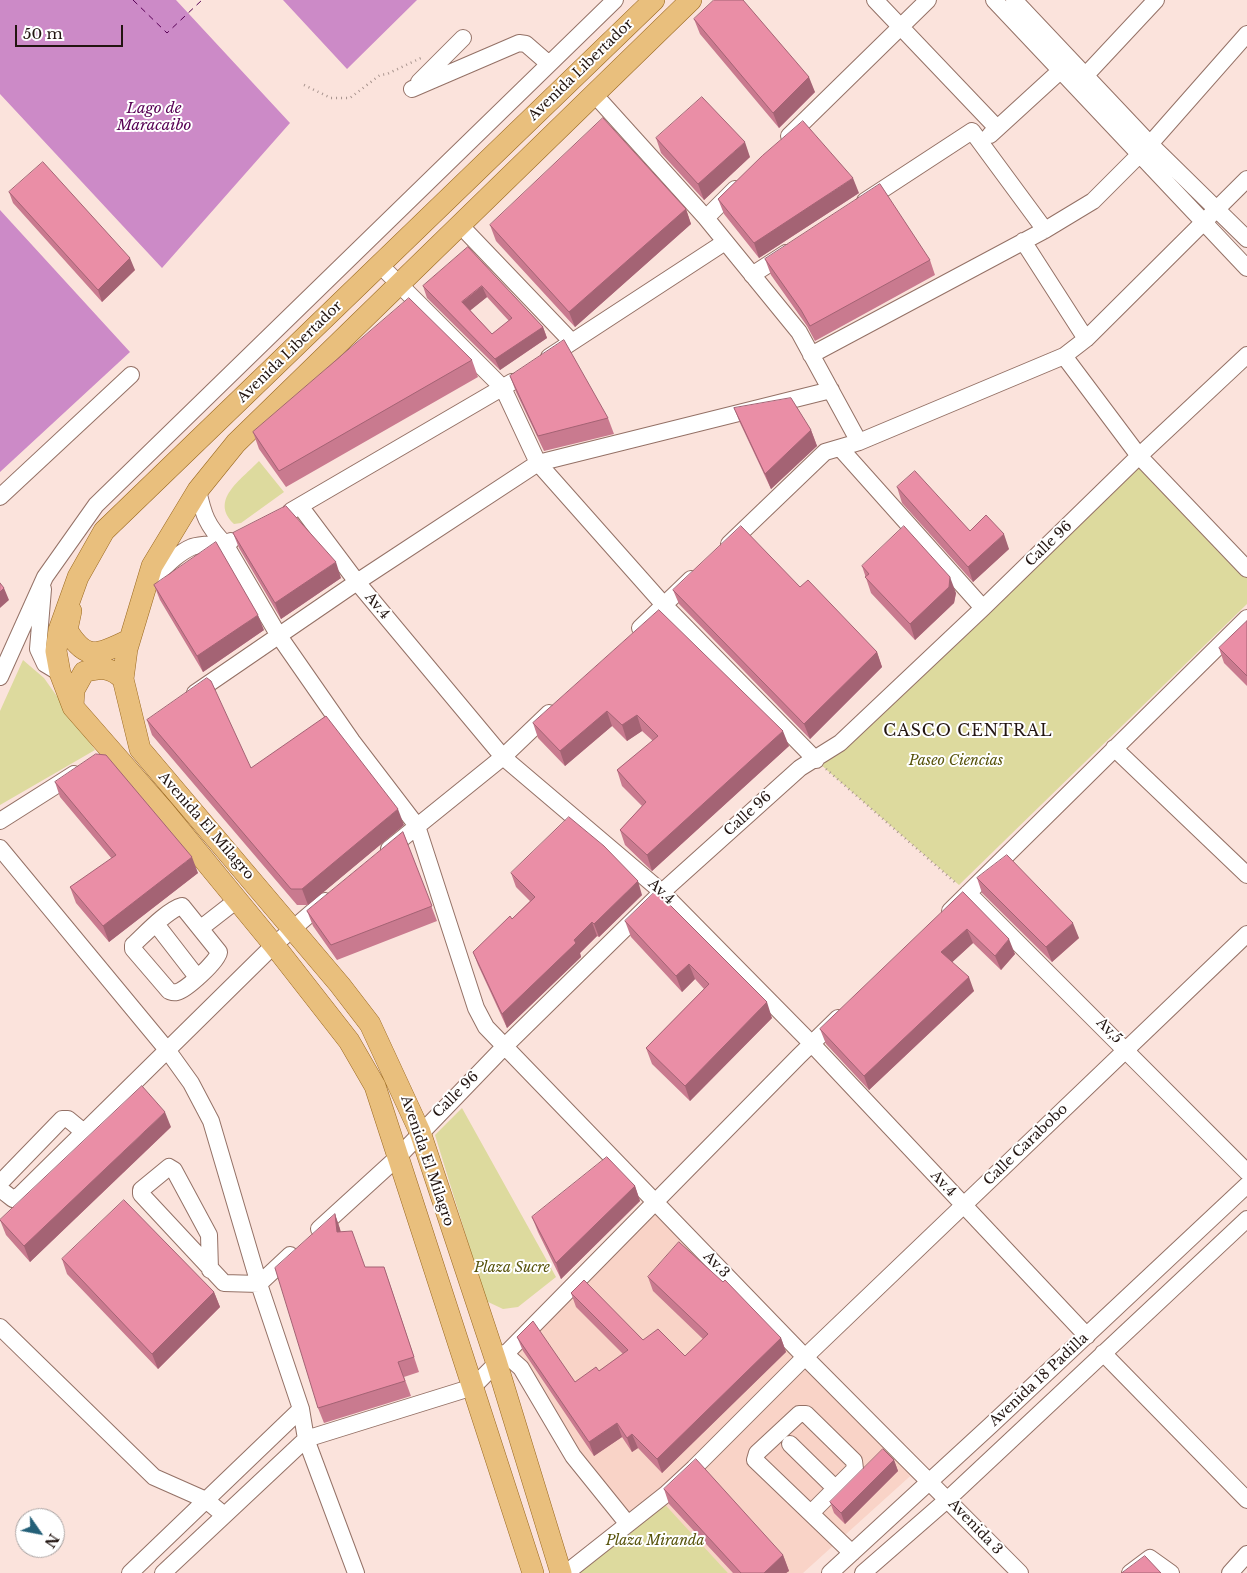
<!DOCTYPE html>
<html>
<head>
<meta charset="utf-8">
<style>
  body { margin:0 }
  #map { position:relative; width:1247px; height:1573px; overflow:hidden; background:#fbe3dc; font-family:"Libre Baskerville",serif }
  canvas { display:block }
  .north { position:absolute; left:15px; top:1508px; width:50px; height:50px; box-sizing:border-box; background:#fff; border:1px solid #a7a1a0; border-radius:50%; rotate:123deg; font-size:14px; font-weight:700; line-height:20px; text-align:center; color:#221511 }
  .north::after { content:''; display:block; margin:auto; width:18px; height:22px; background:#246078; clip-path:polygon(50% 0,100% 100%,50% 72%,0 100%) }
  .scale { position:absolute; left:15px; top:25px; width:108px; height:22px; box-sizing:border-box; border:2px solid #221511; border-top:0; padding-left:6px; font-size:15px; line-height:18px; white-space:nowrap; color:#221511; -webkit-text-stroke:4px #fff; paint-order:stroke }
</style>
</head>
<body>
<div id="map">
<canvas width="1247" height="1573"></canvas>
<div class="north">N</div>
<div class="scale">50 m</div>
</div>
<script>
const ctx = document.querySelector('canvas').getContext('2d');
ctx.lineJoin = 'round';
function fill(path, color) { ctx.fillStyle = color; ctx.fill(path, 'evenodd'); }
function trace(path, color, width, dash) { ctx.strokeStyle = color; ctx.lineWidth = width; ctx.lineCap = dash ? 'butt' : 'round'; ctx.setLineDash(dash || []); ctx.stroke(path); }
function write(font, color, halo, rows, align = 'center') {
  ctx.font = font + ' "Libre Baskerville",serif'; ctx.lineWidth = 4; ctx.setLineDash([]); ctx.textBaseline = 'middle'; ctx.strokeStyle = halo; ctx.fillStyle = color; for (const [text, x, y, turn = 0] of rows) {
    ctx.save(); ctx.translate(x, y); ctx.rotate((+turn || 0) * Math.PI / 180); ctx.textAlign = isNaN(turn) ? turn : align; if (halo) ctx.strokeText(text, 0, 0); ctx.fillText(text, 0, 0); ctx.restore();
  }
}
fill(new Path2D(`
  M655,1202L918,1469L803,1573H728L658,1498L631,1518L571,1442L513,1344Z`), '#f9d3c7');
fill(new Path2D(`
  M1139,456L1247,569V604L959,885L820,764Z
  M259,461L284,492L241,523L234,524C209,500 241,480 259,461Z
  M23,660L44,678L95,750L0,805V711Z
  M462,1108L556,1277L518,1307L503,1309L486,1301L435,1135Z
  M658,1497L728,1573H570Z`), '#ddda9e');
fill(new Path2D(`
  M0,0H176L290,123L162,268L0,94Z
  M283,0H417L347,69Z
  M0,210L130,352L0,472Z`), '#cc8ac7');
trace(new Path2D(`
  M133,0L167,33L202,0`), '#560054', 1, [6, 5]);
const minor = new Path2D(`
  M875,0L997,128
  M994,0L1247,268
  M1014,0L1150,144L1247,239
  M1085,76L1156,0
  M419,82L463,38
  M412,89L519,43L526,44L549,64
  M594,94L706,218L799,332L859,442
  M990,135L1060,71
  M789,136L928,0
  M865,201L972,131L1045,230
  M706,218L735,189
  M460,225L572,342L725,242
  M1023,241L1086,339
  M380,265L503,388L538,463L664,605L816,760
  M752,275L786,253
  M811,355L1045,230L1093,201L1150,144L1247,34
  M1064,356L1139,456L1247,569
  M549,357L572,342
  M840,448L983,608
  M198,490C203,514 207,526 225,544L279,636L352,741L417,826L476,1008L486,1027L805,1357L1020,1573
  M0,497L131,375
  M300,506L357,582L503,757L662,892L812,1044L1087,1336
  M291,511L512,382
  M729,544L825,452L859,442L1064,356L1086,339L1247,179
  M146,585C160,573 175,554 192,547C205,542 219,547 231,541
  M43,589L38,649L45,664L60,673
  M640,628L691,579
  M0,677L45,577L96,505L615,0
  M195,693L357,582L538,463L831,390
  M1114,748L1247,875
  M0,821L74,774
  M0,848L168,1051L191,1083L211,1121L259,1284L301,1409L306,1439L356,1573
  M389,849L503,757L549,713
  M968,893L1247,1172
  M182,906L219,952C218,961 186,990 177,992C173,993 172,992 169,991L133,949V945C145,934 167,910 182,906Z
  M950,911L1247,618
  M156,924L197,977
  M201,928L237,900
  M0,1183L62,1119H68L85,1133
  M0,1189L13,1199L20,1195L274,945L325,901
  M319,1229L398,1157L504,1047L662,892L800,768L840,743L983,608L1139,456L1247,355
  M210,1270L209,1235L174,1170L169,1167L141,1190V1194L224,1283L259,1284L290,1255
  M0,1327L154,1477L206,1500L224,1515
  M504,1353L521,1368L573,1456L627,1523
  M1103,1353L1247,1500
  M790,1444L836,1489
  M811,1513L855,1469L854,1461L806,1414H799L757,1453L755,1460L852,1553
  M130,1573L301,1409
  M163,1573L306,1439L473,1387L799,1056L838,1018
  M566,1573L666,1494L694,1468L805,1357L1247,934
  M830,1573L991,1425L1247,1185
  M863,1573L948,1499L1247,1219
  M1130,1573L1150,1558L1171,1573
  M1230,1573L1247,1554`);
const major = new Path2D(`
  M71,611L67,630C87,663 99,654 129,640
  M73,707L74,690L84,672C101,667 111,667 123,679
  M533,1573L375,1086L349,1041L274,945L164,811L73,707L60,673L56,651L59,630L78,577L104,531L654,0
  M561,1573L496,1361L420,1132L370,1024L340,985L140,749L123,679L127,649L152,566L198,490L236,443L691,0`);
trace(minor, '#947166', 18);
trace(major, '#9a681f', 22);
trace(new Path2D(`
  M304,85L331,98H350L380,75L387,74L421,58
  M826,769L957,884`), '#a9958f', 2.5, [1, 4]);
trace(minor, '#fff', 16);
trace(major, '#e9bf7d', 21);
fill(new Path2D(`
  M694,19L815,92L779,128L700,34Z
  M656,138L750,157L704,200L661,153Z
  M9,192L135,270L102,302L13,203Z
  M859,193L759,258L724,214L718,199Z
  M686,209L691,224L575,327L496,241L490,225Z
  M468,247L543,327L547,338L500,370L427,298L423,286ZM487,297L509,321L492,334L470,310Z
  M765,259L930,260L935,275L815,341L807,326L771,275Z
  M472,360L478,377L286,487L259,449L253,432Z
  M510,376L608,418L614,434L544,451L516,392Z
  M734,408L811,430L817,446L771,489L740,423Z
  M897,487L970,531L1009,549L973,582L902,503Z
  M233,533L341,578L281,619L239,548Z
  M862,566L956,593L954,603L915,640L871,593Z
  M154,585L264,630L203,672L160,600Z
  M800,587L877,652L882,667L810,739L679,604L673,590Z
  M659,610L789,746L652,871L625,845L620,830L642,806L622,786L617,770L653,741L642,731L627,741L612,726L565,766L538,738L533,723Z
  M1247,621V686L1224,663L1219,648Z
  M147,720L251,768L404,825L308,905H297L152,735Z
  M55,782L198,873L109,942L76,903L70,887L112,859L60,797Z
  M403,832L437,921L337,960L313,926L307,911Z
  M511,873L642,895L599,937L597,936L580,953L581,957L507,1028L478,965L473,952L512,919L530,901L516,887Z
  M977,878L1079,938L1052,962L982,893Z
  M963,892L1015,954L1001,970L973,943L952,962L974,991L869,1090L826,1044L820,1029Z
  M625,921L772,1018L690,1101L652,1064L646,1048L704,989L695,979L682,992L631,937Z
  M171,1127L30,1262L6,1235L0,1220Z
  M635,1186L640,1201L561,1279L538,1232L532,1217Z
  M335,1214L341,1232L365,1267H384L419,1372L404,1377L411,1396L324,1423L318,1408Z
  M62,1259L214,1292L220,1307L158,1369L67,1274Z
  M648,1277L781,1338L786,1352L662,1473L638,1448L632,1452L622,1437L594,1456L523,1351L517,1337L575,1382L599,1371L623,1354L576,1307L571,1293L643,1340L685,1356L703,1339L653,1291Z
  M894,1460L898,1471L845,1524L834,1513L830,1502Z
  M664,1489L783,1555L789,1571L786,1573H733L669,1504Z`), '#c97a8f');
fill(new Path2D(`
  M809,77L815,92L779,128L773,113Z
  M745,142L750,157L704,200L698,184Z
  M853,178L859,193L759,258L754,243Z
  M686,209L691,224L575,327L569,312Z
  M130,258L135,270L102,302L98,290Z
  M482,286L487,297L466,314L462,302Z
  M543,327L547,338L500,370L495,359Z
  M811,430L817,446L771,489L765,474Z
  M1004,534L1009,549L973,582L968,567Z
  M336,562L341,578L281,619L275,603Z
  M950,577L956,593L954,603L915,640L910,624Z
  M4,588L9,600L0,608V592Z
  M258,615L264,630L203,672L197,656Z
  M877,652L882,667L810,739L804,724Z
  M607,711L612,726L565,766L560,751Z
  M637,715L642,731L627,741L622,725Z
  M783,731L789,746L652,871L647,855Z
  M398,809L404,825L308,905L302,889Z
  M192,857L198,873L109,942L103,926Z
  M638,881L642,895L599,937L594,924Z
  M592,922L597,936L580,953L581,957L507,1028L502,1014Z
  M1073,923L1079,938L1052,962L1046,947Z
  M967,929L973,943L947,967L941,952Z
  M1009,939L1015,954L1001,970L995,956Z
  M689,964L695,979L682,992L676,976Z
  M969,977L974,991L869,1090L864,1076Z
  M767,1002L772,1018L690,1101L685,1086Z
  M165,1112L171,1127L30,1262L24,1246Z
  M635,1186L640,1201L561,1279L556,1263Z
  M335,1214L340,1229L343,1247L337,1232Z
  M384,1267L389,1283L419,1372Z
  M214,1292L220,1307L158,1369L152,1354Z
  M781,1338L786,1352L662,1473L657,1459Z
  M617,1423L622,1437L594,1456L589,1442Z
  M632,1434L638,1448L632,1452L627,1438Z
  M894,1460L898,1471L845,1524L841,1513Z
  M783,1555L789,1571L786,1573H764Z`), '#a46374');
const building = new Path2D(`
  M714,0H743L809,77L773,113L694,19Z
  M702,97L745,142L698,184L656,138Z
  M603,118L686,209L569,312L490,225Z
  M803,121L853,178L754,243L718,199L762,156Z
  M43,162L130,258L98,290L9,192Z
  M880,184L930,260L810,326L801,310L765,259Z
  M468,247L543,327L495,359L423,286ZM482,286L512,318L492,334L462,302Z
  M409,298L472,360L279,471L253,432Z
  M564,340L608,418L538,436L510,376Z
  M791,398L811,430L765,474L734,408Z
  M915,471L970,531L986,515L1004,534L968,567L897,487Z
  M286,506L336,562L275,603L233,533Z
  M741,526L800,587L808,580L877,652L804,724L673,590Z
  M904,526L950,577L949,587L910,624L865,577L869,574L862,566Z
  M216,542L258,615L197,656L154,585Z
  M0,583L4,588L0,592Z
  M659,610L783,731L647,855L620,830L646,802L617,770L658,736L637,715L622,725L607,711L560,751L533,723Z
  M1247,621V676L1219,648Z
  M207,678L211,681L251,768L326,716L398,809L302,889H291L147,720Z
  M96,754L106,755L192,857L103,926L70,887L116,855L55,782Z
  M569,817L604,846L638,881L594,924L592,922L574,940L576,943L502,1014L473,952L510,916L512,919L535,897L511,873Z
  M403,832L432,906L331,945L307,911Z
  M1007,855L1073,923L1046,947L977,878Z
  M656,891L767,1002L685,1086L646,1048L709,984L689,964L676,976L625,921Z
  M963,892L1009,939L995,956L967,929L941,952L969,977L864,1076L820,1029Z
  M142,1086L165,1112L24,1246L0,1220Z
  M607,1157L635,1186L556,1263L532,1217Z
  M124,1200L214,1292L152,1354L62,1259Z
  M335,1214L337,1232L352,1231L365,1267H384L414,1357L398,1362L405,1381L318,1408L275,1268Z
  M679,1242L723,1282L725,1280L781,1338L657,1459L632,1434L627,1438L617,1423L589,1442L517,1337L533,1321L575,1382L596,1367L599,1371L628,1350L571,1293L584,1280L643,1340L658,1329L685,1356L708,1334L648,1277Z
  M883,1449L894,1460L841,1513L830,1502Z
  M696,1459L783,1555L764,1573H741L664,1489Z
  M1145,1556L1161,1573H1122Z`);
fill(building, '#ea8ea6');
trace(building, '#a46374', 1);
write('14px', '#221511', '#fff', [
  ["Avenida Libertador",581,70,-44],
  ["Avenida Libertador",290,352,-44],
  ["Calle 96",1049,544,-44],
  ["Av.4",377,606,50],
  ["Calle 96",748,814,-42],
  ["Avenida El Milagro",206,826,49],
  ["Av.4",661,892,43],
  ["Av,5",1109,1031,45],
  ["Calle 96",456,1095,-45],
  ["Calle Carabobo",1026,1145,-44],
  ["Avenida El Milagro",427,1161,71],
  ["Av.4",943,1184,47],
  ["Av.3",716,1265,46],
  ["Avenida 18 Padilla",1039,1380,-43],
  ["Avenida 3",975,1527,46]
]);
write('italic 14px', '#57530b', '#fff', [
  ["Paseo Ciencias",956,761],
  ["Plaza Sucre",512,1268],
  ["Plaza Miranda",655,1541]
]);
write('italic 15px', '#560054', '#fff', [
  ["Lago de",154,109],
  ["Maracaibo",154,126]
]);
ctx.letterSpacing = '1px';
write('16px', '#221511', '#fff', [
  ["CASCO CENTRAL",968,731]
]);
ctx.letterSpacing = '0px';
</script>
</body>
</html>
